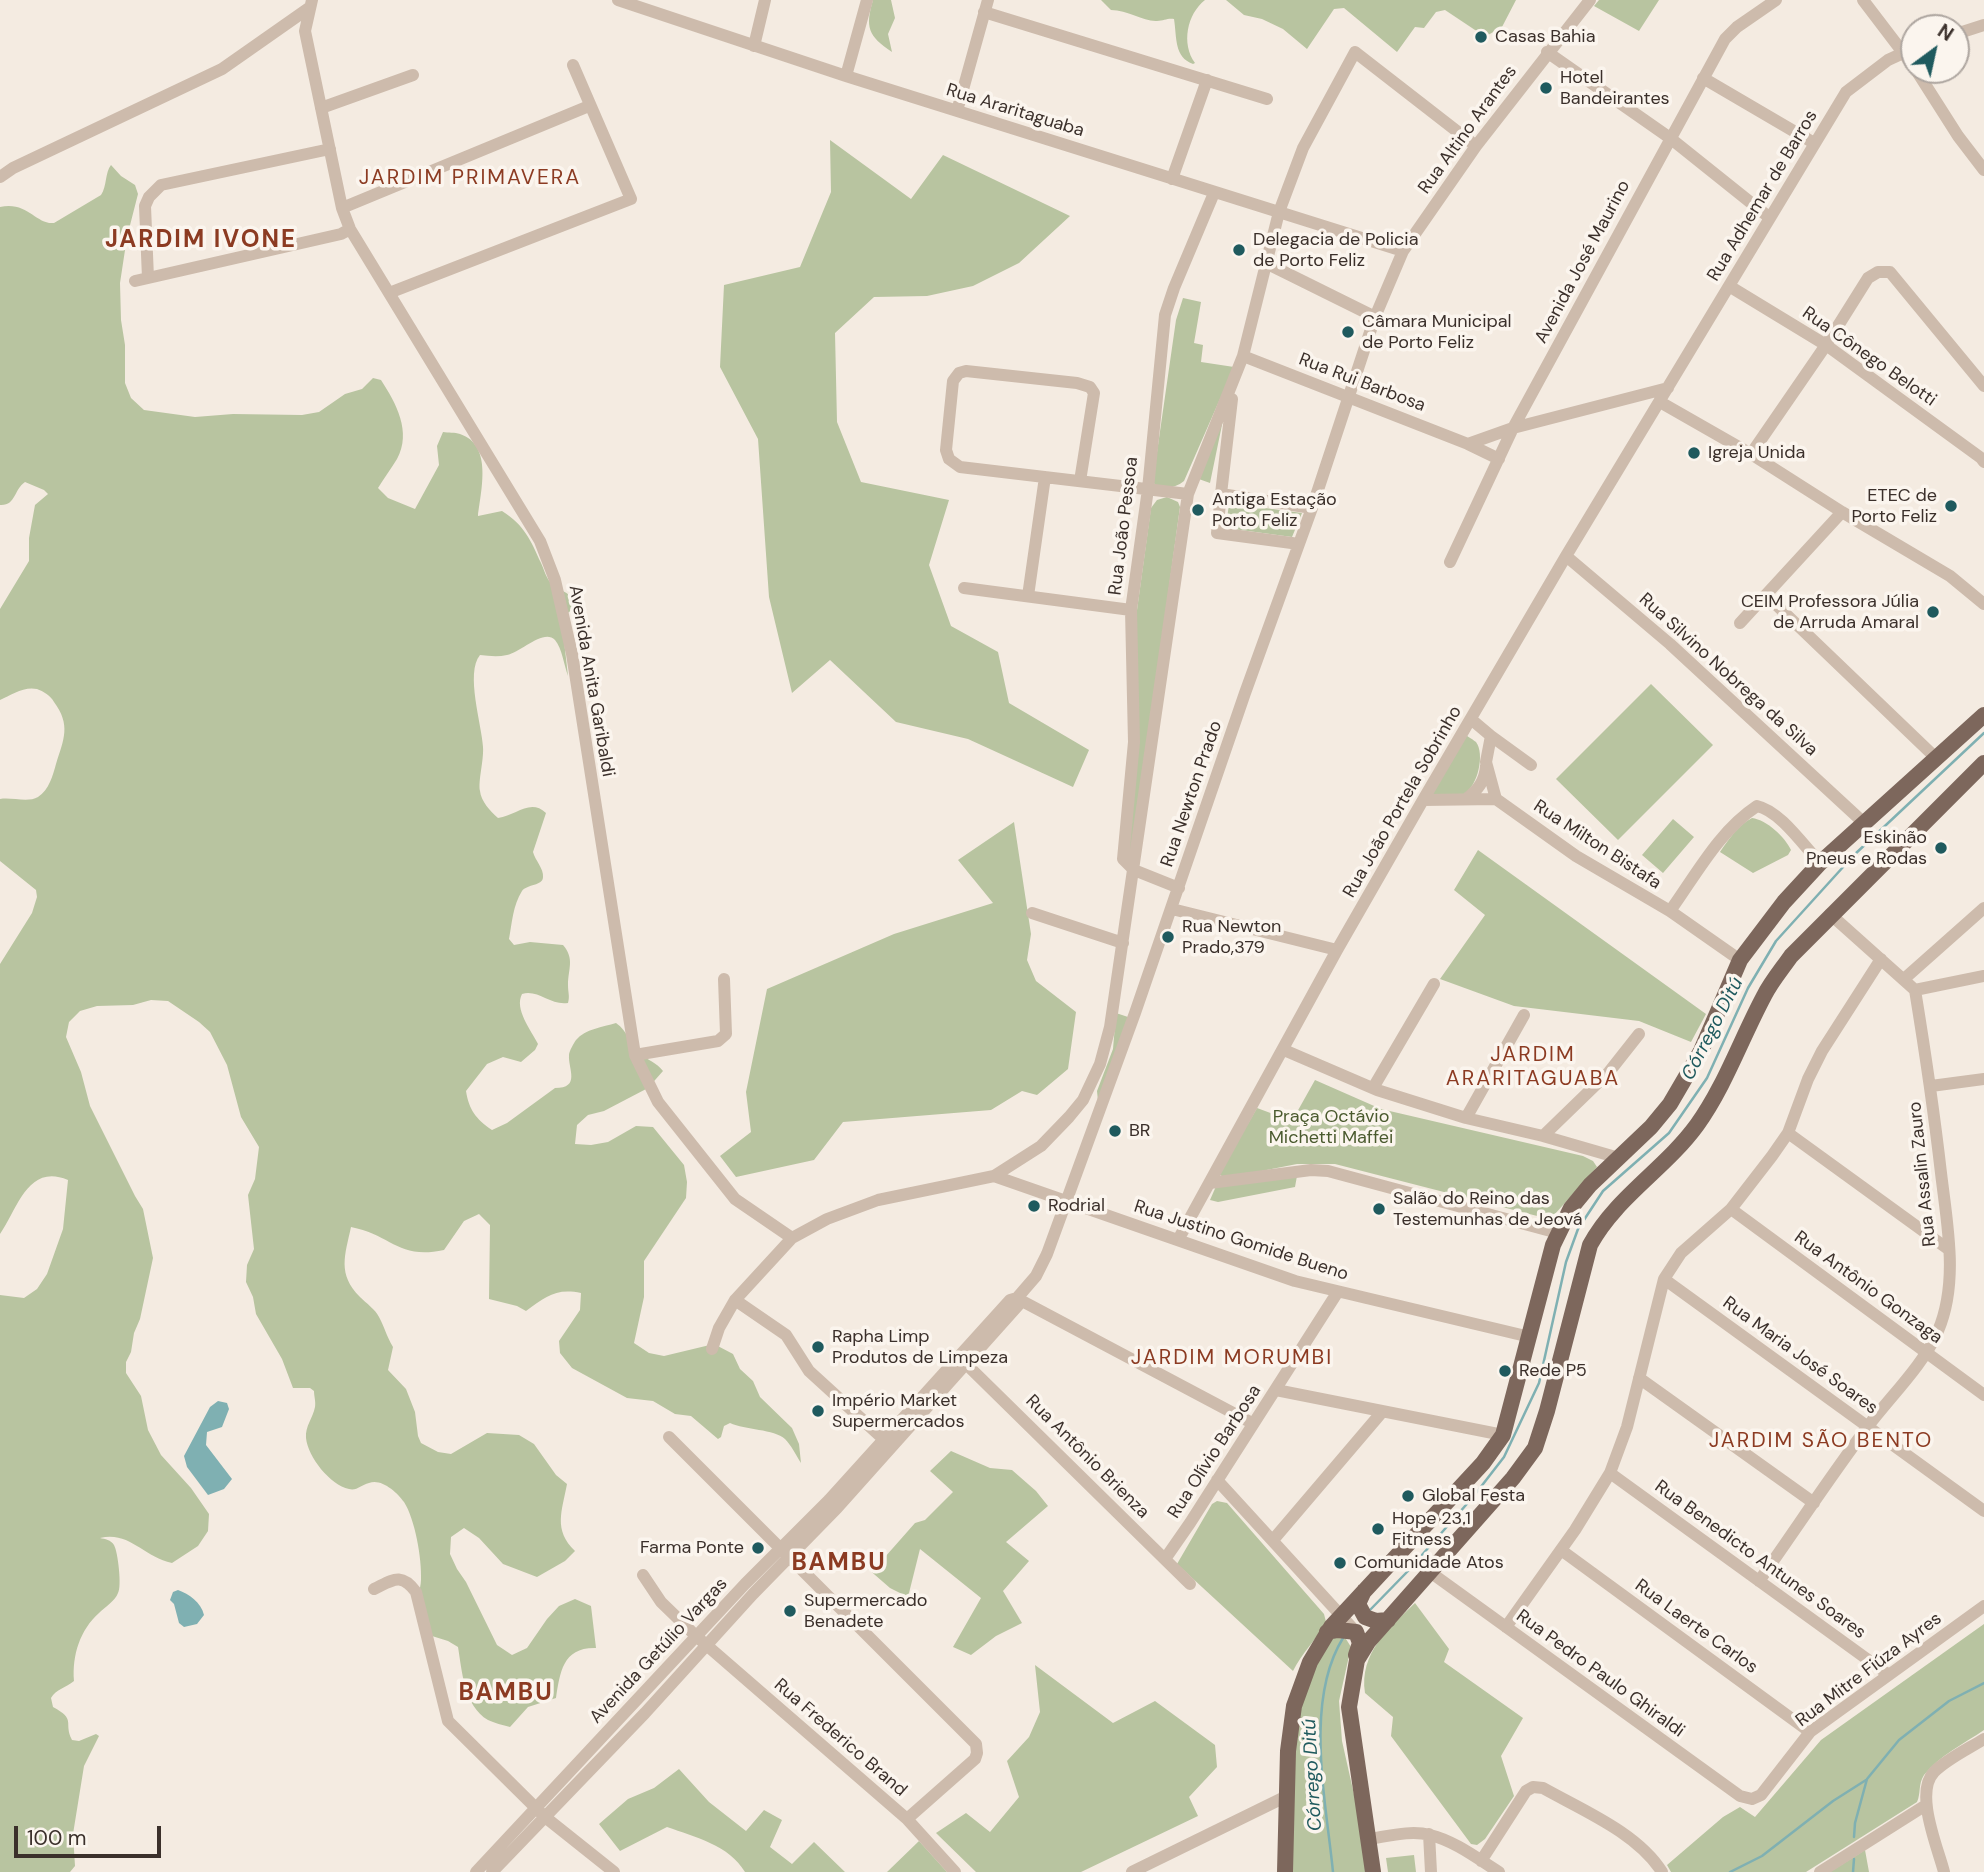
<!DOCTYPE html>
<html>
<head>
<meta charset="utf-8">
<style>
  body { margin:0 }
  #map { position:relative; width:1984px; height:1872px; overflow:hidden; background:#f4ebe1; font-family:"DM Sans",sans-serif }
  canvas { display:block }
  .north { position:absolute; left:1900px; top:14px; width:70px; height:70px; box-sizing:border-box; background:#fbf5ee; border:2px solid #aea6a0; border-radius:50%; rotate:33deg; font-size:19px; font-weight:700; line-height:28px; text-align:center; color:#3b302b }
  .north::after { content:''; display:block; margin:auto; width:24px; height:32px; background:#1f5a5e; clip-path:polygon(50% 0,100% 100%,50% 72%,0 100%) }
  .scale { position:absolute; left:14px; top:1826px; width:147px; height:32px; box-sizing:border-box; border:4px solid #3b302b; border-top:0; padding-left:9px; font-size:21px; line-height:24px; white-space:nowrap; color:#3b302b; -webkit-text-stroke:5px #fbf5ee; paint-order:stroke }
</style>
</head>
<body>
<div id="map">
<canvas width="1984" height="1872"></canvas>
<div class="north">N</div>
<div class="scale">100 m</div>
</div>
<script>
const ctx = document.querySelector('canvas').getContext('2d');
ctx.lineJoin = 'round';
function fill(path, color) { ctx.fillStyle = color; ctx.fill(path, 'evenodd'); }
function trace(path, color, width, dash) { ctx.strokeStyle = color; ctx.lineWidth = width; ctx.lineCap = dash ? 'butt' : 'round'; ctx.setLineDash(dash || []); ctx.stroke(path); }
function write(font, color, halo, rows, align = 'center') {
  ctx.font = font + ' "DM Sans",sans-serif'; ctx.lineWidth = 7; ctx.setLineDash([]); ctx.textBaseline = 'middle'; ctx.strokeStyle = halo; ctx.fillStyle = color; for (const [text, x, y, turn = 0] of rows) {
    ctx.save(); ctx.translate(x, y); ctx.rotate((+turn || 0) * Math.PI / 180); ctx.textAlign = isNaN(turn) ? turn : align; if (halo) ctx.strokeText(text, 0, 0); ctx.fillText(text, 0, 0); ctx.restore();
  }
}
fill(new Path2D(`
  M873,0H891L895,18L888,34L892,52C868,36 865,27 873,0Z
  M1101,0H1205C1187,14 1181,44 1195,63L1193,64C1174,57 1177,38 1174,19C1167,18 1164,21 1157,21C1144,22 1128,10 1111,10Z
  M1226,0H1516L1502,27L1488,35L1475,30L1445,10L1436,12L1424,28L1415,27L1397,52L1344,8L1334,9L1307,49L1283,29L1262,19L1244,15Z
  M1599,0H1659L1639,31L1594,6Z
  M830,140L911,199L943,155L1070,216L1019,263L973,286L927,296L874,297L835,333L837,422L861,482L949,500L929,565L951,626L998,652L1009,703L1089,750L1073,787L968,739L896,722L830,660L792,693L769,597L758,439L720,367L724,285L800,267L831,192Z
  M111,165L121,176L135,185L138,194L127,237L120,283L121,320L125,345V383L131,398L144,410L195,417L233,414L302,415L319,412L345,394L362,389L373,378L381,380C396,403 412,432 397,459C391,469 384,478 378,488L388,498L415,509L439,465L437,446L443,432C448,433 455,432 460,434C493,445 481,490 478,516L502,511C525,526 530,539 541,563C544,569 546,578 551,583C561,593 575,591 573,609L565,615L562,623L568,676C564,665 562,648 555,640C544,628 521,652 507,655C498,657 489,656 480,655C465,673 482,725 483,747C484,760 478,781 480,791C481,801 490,811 498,818C516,816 530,798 546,813L533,852C535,860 544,869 543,877C543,886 527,884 522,891C513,905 512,923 509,939L514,945L530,942L563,945C575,959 568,969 568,985C568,993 570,996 568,1003C551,1006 538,989 522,994C514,1009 531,1030 538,1044L535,1050L521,1062L503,1057L487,1064L466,1091C469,1110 476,1119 492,1130L507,1123L555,1088C581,1088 568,1069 569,1055C569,1051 574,1043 576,1040C585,1029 603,1027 616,1023C628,1031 630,1045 640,1054C648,1060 657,1063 663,1071L648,1088L604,1111L588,1115L577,1125L575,1144L591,1145L608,1142L636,1126L653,1127L684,1165L687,1182L686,1198L644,1261V1297L634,1343L649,1353L664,1356L714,1344L733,1354L740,1369L753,1381L760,1397L792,1428L799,1444L801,1463C796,1455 791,1445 785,1439C774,1429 745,1430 730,1423L724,1426L721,1437L718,1439L691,1416L675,1414L653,1401L627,1398L572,1368L560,1353L559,1341L580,1310L581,1293C555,1288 546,1297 526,1311L517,1306L489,1299L490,1225L479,1214L464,1221L444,1250C398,1260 392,1235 351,1227C345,1255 337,1274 360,1297C366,1303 376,1310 379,1317C385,1328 386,1335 393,1347L388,1370L406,1389L415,1412L418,1436L421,1443L438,1452L451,1454L487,1433L519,1435L534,1444L556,1475L567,1484C562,1511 553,1530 575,1551L565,1561L537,1577L503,1564L479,1538L464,1528L451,1537L450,1554L457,1569L466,1582L497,1645L512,1655L527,1648L547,1619L559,1606L575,1599L591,1606L596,1648C563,1647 560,1672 556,1698L528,1707L510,1727C503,1725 494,1723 488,1720C464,1706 462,1671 458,1647L448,1641L432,1636C428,1624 420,1609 419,1596C419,1590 421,1585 421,1580C422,1559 415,1519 404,1502C397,1492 381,1478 369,1483C361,1485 357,1491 349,1489C330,1485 308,1457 306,1438C305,1426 313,1418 315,1407C316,1402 314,1396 314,1391L310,1388H293L282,1359L256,1314L253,1297L246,1282L247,1265L254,1249L248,1195L255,1179L259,1147L241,1117L227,1065L210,1032L199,1022L168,1001L151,1000L133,1005L97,1006L80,1011L69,1022L66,1037L81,1072L90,1106L135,1196L143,1209L153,1258L140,1319L134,1333L131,1352L126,1362V1373L141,1396L148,1430L161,1455L191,1488L209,1514L208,1531L198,1546L172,1563C143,1557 130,1531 100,1538C105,1539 111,1540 114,1545C118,1552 122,1587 118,1593C115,1601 105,1607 99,1613C80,1630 72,1655 74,1681C66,1688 56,1689 51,1698L53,1707C77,1720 63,1722 72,1740L79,1741L96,1734L99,1736L84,1766L73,1834L75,1866L70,1872H0V1295L24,1298L37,1289L47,1274L63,1229L68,1180C28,1163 18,1208 0,1234V964L32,913L37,897L36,890L0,861V799C12,797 28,803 38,797C49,790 53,775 56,764C64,739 71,725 54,702C51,696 43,691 37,689C24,686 11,695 0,700V609L29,561V538L35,505L48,494L44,490L25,482C14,489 16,506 0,505V207C28,201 36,225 54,223L101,195C107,186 105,172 111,165Z
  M1183,298L1201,302L1194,343L1203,345L1201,362L1234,367L1184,481C1176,488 1165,489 1155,486L1153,480L1176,320Z
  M1223,420L1210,483L1196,478Z
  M1167,497L1178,502L1180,507L1132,856L1128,844L1137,610L1151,508L1157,500Z
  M1229,503L1302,513L1292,537L1226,528Z
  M1651,684L1713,745L1618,840L1556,779Z
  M1466,735C1467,736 1475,741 1476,742C1485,754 1478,786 1464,794C1457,797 1444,796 1435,797L1432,792Z
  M1752,818C1767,820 1785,837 1791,850L1788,855L1753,873L1720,852C1729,839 1738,825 1752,818Z
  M1673,819L1694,837L1663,873L1642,855Z
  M1014,822L1031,934L1027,960L1036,981L1076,1012L1068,1069L1037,1095L1022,1091L991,1110L843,1122L814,1160L736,1177L720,1156L751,1132L746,1092L767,989L894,934L993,903L958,860Z
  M1478,850L1706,1014L1691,1042L1639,1021L1514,1006L1440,979L1485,915L1454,890Z
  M1116,1013L1128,1017L1098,1101L1097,1091L1113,1049Z
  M1315,1080L1381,1109L1583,1156L1593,1161L1597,1167L1555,1214L1545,1218L1335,1164H1297L1231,1177H1223L1219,1174L1257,1108L1292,1121Z
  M1297,1176L1295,1187L1218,1202L1210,1200L1217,1184Z
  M951,1451L990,1468L1012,1470L1036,1491L1048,1506L1006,1542L1029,1561L1003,1591L1022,1623L996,1636L971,1655L953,1647L981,1598L920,1549L908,1597L890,1588L867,1568L885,1557L915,1523L925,1520L953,1492L930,1471Z
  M1217,1501L1227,1503L1324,1614L1326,1622C1316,1640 1302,1653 1293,1671L1177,1564L1212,1504Z
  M1415,1603L1449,1649L1444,1662L1523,1718L1501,1756L1514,1796L1485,1839L1477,1845L1471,1844L1391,1736L1393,1717L1365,1693C1359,1653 1389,1628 1415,1603Z
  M1984,1624V1730C1965,1743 1939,1756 1924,1775C1918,1784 1921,1793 1917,1802L1806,1872H1671L1667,1865L1723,1817L1740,1807L1755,1817L1821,1740Z
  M1337,1636L1346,1639L1351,1647L1339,1701L1342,1741L1364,1839L1367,1872H1289L1294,1758L1304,1687L1330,1639Z
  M1035,1665L1113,1723L1155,1701L1215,1745L1217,1767L1189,1797L1198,1816L1081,1872H976L936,1833L966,1813L990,1832L1019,1797L1007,1761L1029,1737L1040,1712Z
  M679,1769L709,1802L746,1831L764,1810L782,1820L770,1847L792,1864L814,1842L845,1872H745C729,1845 695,1837 667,1827L620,1851L599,1824L628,1799L654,1788Z
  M919,1841L947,1872H887Z
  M1865,1850L1869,1872H1830Z
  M1414,1855L1416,1872H1388L1386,1858Z`), '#b8c4a0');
fill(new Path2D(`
  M218,1401L227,1403L229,1409L222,1427L207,1432L206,1445L232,1479L224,1489L208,1495L187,1467L184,1456L210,1407Z
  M178,1590C189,1594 201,1602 204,1615L197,1624L184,1627L179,1623L174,1604L170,1600L173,1592Z`), '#7fb0b2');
trace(new Path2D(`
  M1369,1611L1407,1572L1473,1497L1504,1457L1539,1383L1566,1262L1578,1229L1603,1191L1669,1133L1707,1078L1748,988L1776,941L1854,855L1984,733
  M1854,1837L1855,1823L1867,1779L1899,1740L1949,1701L1984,1683
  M1333,1872C1326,1801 1304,1701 1343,1638
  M1730,1872L1762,1856L1833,1801L1866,1780
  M1853,1872L1854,1859`), '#7fb0b2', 2.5);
trace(new Path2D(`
  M312,0L305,31L342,208L350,229L540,541L555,580L572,654L635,1055L658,1102L735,1199L792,1238
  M618,0L846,76L1403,251
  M1863,0L1914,67
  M984,12L1267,99
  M1956,34L1984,25
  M754,46L765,0
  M1547,52L1670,138L1770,218
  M1916,70L1958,136L1984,170
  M846,76L867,0
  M1703,78L1814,143
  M321,108L413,75
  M957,111L988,0
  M0,177L13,168L222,69L309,8
  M1172,179L1207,80
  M342,208L589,106
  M1266,263L1375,317
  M148,278L145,206L149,197L161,185L330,149
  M135,281L341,234L350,229
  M1729,286L1826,345L1981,458L1984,462
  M389,293L631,199L573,65
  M1243,356L1468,444L1513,428L1668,388
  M1660,402L1751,454L1842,512L1950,576L1984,604
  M1468,444L1499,459
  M1751,454L1826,345L1868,278L1878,272H1890L1984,386
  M1080,481L1094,393L1090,387L1077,383L966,371L959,373L953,381L946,450L949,459L960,467L1188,494
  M1221,494L1232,399
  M1299,544L1217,533L1221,494L1312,508
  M1566,556L1670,644L1864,823
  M1450,562L1513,428L1725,39L1737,27L1776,0
  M964,588L1131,610
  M1766,595L1936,758
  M1028,596L1045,477
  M1740,623L1842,512
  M1472,720L1491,736L1486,762L1496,799
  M1491,736L1531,765
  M1466,799C1478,790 1485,781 1486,766
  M1423,800L1496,799L1576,856L1670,911L1740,960
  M1179,888L1134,870L1123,859L1134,742L1131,610L1148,489L1165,315L1174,288L1214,193
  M1172,909L1337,950
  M1670,911C1696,875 1719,831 1757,806C1780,811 1803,845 1820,863
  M1032,913L1123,943
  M1830,914L1915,990
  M1904,979L1984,908
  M1915,990L1984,976
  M1284,1050L1377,1090L1466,1118L1543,1136L1619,1158
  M635,1055L718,1041L726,1034L724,979
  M1931,1086L1984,1079
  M1373,1088L1434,984
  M1466,1118L1524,1015
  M1788,1133L1948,1249
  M1543,1136L1609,1072L1639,1034
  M994,1176L1295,1281L1530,1337
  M1210,1183L1311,1170L1328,1171L1558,1233
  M1731,1209L1984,1395
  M1178,1240L1337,950L1423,800L1566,556L1846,92L1888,60L1914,48
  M1664,1279L1984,1511
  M1017,1298L1036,1276L1047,1254L1066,1202L1135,1013L1245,693L1312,508L1375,317L1403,251L1476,146L1590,0
  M735,1300L786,1335L809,1371L889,1444
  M712,1349L719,1328L735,1300L792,1238L827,1219L878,1200L994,1176L1041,1146L1069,1117L1083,1100L1100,1064L1110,1027L1188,494L1243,356L1279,212L1303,148L1355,52L1476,146
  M961,1359L1190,1584
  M1639,1378L1814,1503
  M1276,1390L1503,1435
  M669,1437L976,1744L977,1753L975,1759L907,1819
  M1610,1473L1889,1675
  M1217,1480L1356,1632
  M1273,1540L1382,1412
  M1561,1550L1810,1732
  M1165,1559L1190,1523L1337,1293
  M1430,1572L1740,1796L1752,1799L1761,1795L1810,1732L1984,1606
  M643,1575L661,1602L696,1636L907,1819L955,1872
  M1759,1581C1796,1529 1831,1475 1869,1425C1891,1396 1924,1364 1938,1331C1959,1282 1947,1224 1941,1173C1934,1112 1925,1051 1915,990
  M374,1589C393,1580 401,1572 416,1592L448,1721L545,1817L614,1872
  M1506,1627L1575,1530L1610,1473L1627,1427L1664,1279L1681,1253L1731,1209L1772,1156L1788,1133L1808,1079L1822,1051L1881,959
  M1429,1834L1431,1872
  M1369,1839C1389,1836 1411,1830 1430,1835C1455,1841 1478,1859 1499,1872
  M1481,1861L1526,1791L1533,1787L1543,1788C1582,1810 1638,1833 1662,1872
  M476,1872L745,1584L829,1500L1010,1300L1017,1298L1022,1301L1252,1423
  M492,1872L645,1713L753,1594L837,1508L1022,1301
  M1132,1872L1287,1796
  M1820,1872L1926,1805
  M1944,1872C1938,1848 1914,1793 1934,1772C1947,1759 1968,1749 1984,1739`), '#cdbbac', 12);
trace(new Path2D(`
  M1364,1591L1358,1604L1365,1617L1376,1621L1388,1620
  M1327,1632L1338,1630L1356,1632L1360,1643L1356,1655
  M1285,1872L1288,1751L1294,1706L1310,1662L1331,1627L1483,1463L1503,1435L1553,1245L1571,1208L1590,1185L1651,1127L1670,1104L1701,1051L1740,960L1784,902L1820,863L1984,715
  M1373,1872L1349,1707L1357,1660L1368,1642L1513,1478L1535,1448L1547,1411L1590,1245C1616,1197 1665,1169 1697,1125C1725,1086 1741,1039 1764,996C1771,982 1782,969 1791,956L1984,763`), '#7d675c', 16);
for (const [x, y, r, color] of [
  [1481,37,7,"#1f5a5e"],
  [1546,88,7,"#1f5a5e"],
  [1239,250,7,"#1f5a5e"],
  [1348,332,7,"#1f5a5e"],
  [1694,453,7,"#1f5a5e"],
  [1951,506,7,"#1f5a5e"],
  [1198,510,7,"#1f5a5e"],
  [1933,612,7,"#1f5a5e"],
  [1941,848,7,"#1f5a5e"],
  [1168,937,7,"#1f5a5e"],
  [1115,1131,7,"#1f5a5e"],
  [1034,1206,7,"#1f5a5e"],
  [1379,1209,7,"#1f5a5e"],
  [818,1347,7,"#1f5a5e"],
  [1505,1371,7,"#1f5a5e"],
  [818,1411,7,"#1f5a5e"],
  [1408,1496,7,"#1f5a5e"],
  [1378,1529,7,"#1f5a5e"],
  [758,1548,7,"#1f5a5e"],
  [1340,1563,7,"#1f5a5e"],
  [790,1611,7,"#1f5a5e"]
]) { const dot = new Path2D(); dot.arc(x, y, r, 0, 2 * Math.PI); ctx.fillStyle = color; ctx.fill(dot); trace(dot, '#fbf5ee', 2.5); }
write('18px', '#3b302b', '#fbf5ee', [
  ["Casas Bahia",1495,37],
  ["Hotel",1560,78],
  ["Bandeirantes",1560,99],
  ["Delegacia de Policia",1253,240],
  ["de Porto Feliz",1253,261],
  ["Câmara Municipal",1362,322],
  ["de Porto Feliz",1362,343],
  ["Igreja Unida",1708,453],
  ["ETEC de",1937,496,"right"],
  ["Porto Feliz",1937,517,"right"],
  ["Antiga Estação",1212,500],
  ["Porto Feliz",1212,521],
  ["CEIM Professora Júlia",1919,602,"right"],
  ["de Arruda Amaral",1919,623,"right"],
  ["Eskinão",1927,838,"right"],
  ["Pneus e Rodas",1927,859,"right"],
  ["Rua Newton",1182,927],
  ["Prado,379",1182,948],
  ["BR",1129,1131],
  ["Salão do Reino das",1393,1199],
  ["Testemunhas de Jeová",1393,1220],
  ["Rodrial",1048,1206],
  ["Rapha Limp",832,1337],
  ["Produtos de Limpeza",832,1358],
  ["Rede P5",1519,1371],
  ["Império Market",832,1401],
  ["Supermercados",832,1422],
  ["Global Festa",1422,1496],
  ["Hope 23.1",1392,1519],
  ["Fitness",1392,1540],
  ["Farma Ponte",744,1548,"right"],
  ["Comunidade Atos",1354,1563],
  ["Supermercado",804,1601],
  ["Benadete",804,1622]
], 'left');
write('18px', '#3b302b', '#fbf5ee', [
  ["Rua Araritaguaba",1015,111,17],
  ["Rua Altino Arantes",1468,130,-54],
  ["Rua Adhemar de Barros",1763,196,-59],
  ["Avenida José Maurino",1583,262,-62],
  ["Rua Cônego Belotti",1869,357,35],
  ["Rua Rui Barbosa",1362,383,21],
  ["Rua João Pessoa",1124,526,-83],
  ["Rua Silvino Nobrega da Silva",1728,675,42],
  ["Avenida Anita Garibaldi",591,681,80],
  ["Rua Newton Prado",1192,794,-71],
  ["Rua João Portela Sobrinho",1403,802,-60],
  ["Rua Milton Bistafa",1597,845,33],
  ["Rua Assalin Zauro",1923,1174,-96],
  ["Rua Justino Gomide Bueno",1241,1241,18],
  ["Rua Antônio Gonzaga",1868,1288,36],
  ["Rua Maria José Soares",1800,1356,36],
  ["Rua Olívio Barbosa",1215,1452,-57],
  ["Rua Antônio Brienza",1087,1457,45],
  ["Rua Benedicto Antunes Soares",1760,1560,36],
  ["Rua Laerte Carlos",1696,1627,36],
  ["Avenida Getúlio Vargas",659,1651,-47],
  ["Rua Mitre Fiúza Ayres",1869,1670,-37],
  ["Rua Pedro Paulo Ghiraldi",1600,1674,36],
  ["Rua Frederico Brand",840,1738,41]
]);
write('18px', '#4a5a2e', '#fbf5ee', [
  ["Praça Octávio",1331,1117],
  ["Michetti Maffei",1331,1138]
]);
write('italic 19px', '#1f5a5e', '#fbf5ee', [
  ["Córrego Ditú",1713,1029,-63],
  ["Córrego Ditú",1313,1775,-93]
]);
ctx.letterSpacing = '2px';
write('21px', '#8c3b22', '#fbf5ee', [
  ["JARDIM PRIMAVERA",470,178],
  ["JARDIM",1533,1055],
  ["ARARITAGUABA",1533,1079],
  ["JARDIM MORUMBI",1232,1358],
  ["JARDIM SÃO BENTO",1821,1441]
]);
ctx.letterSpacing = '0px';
ctx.letterSpacing = '2px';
write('bold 24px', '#8c3b22', '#fbf5ee', [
  ["JARDIM IVONE",201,241],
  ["BAMBU",839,1564],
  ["BAMBU",506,1694]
]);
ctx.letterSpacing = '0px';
</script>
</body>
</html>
